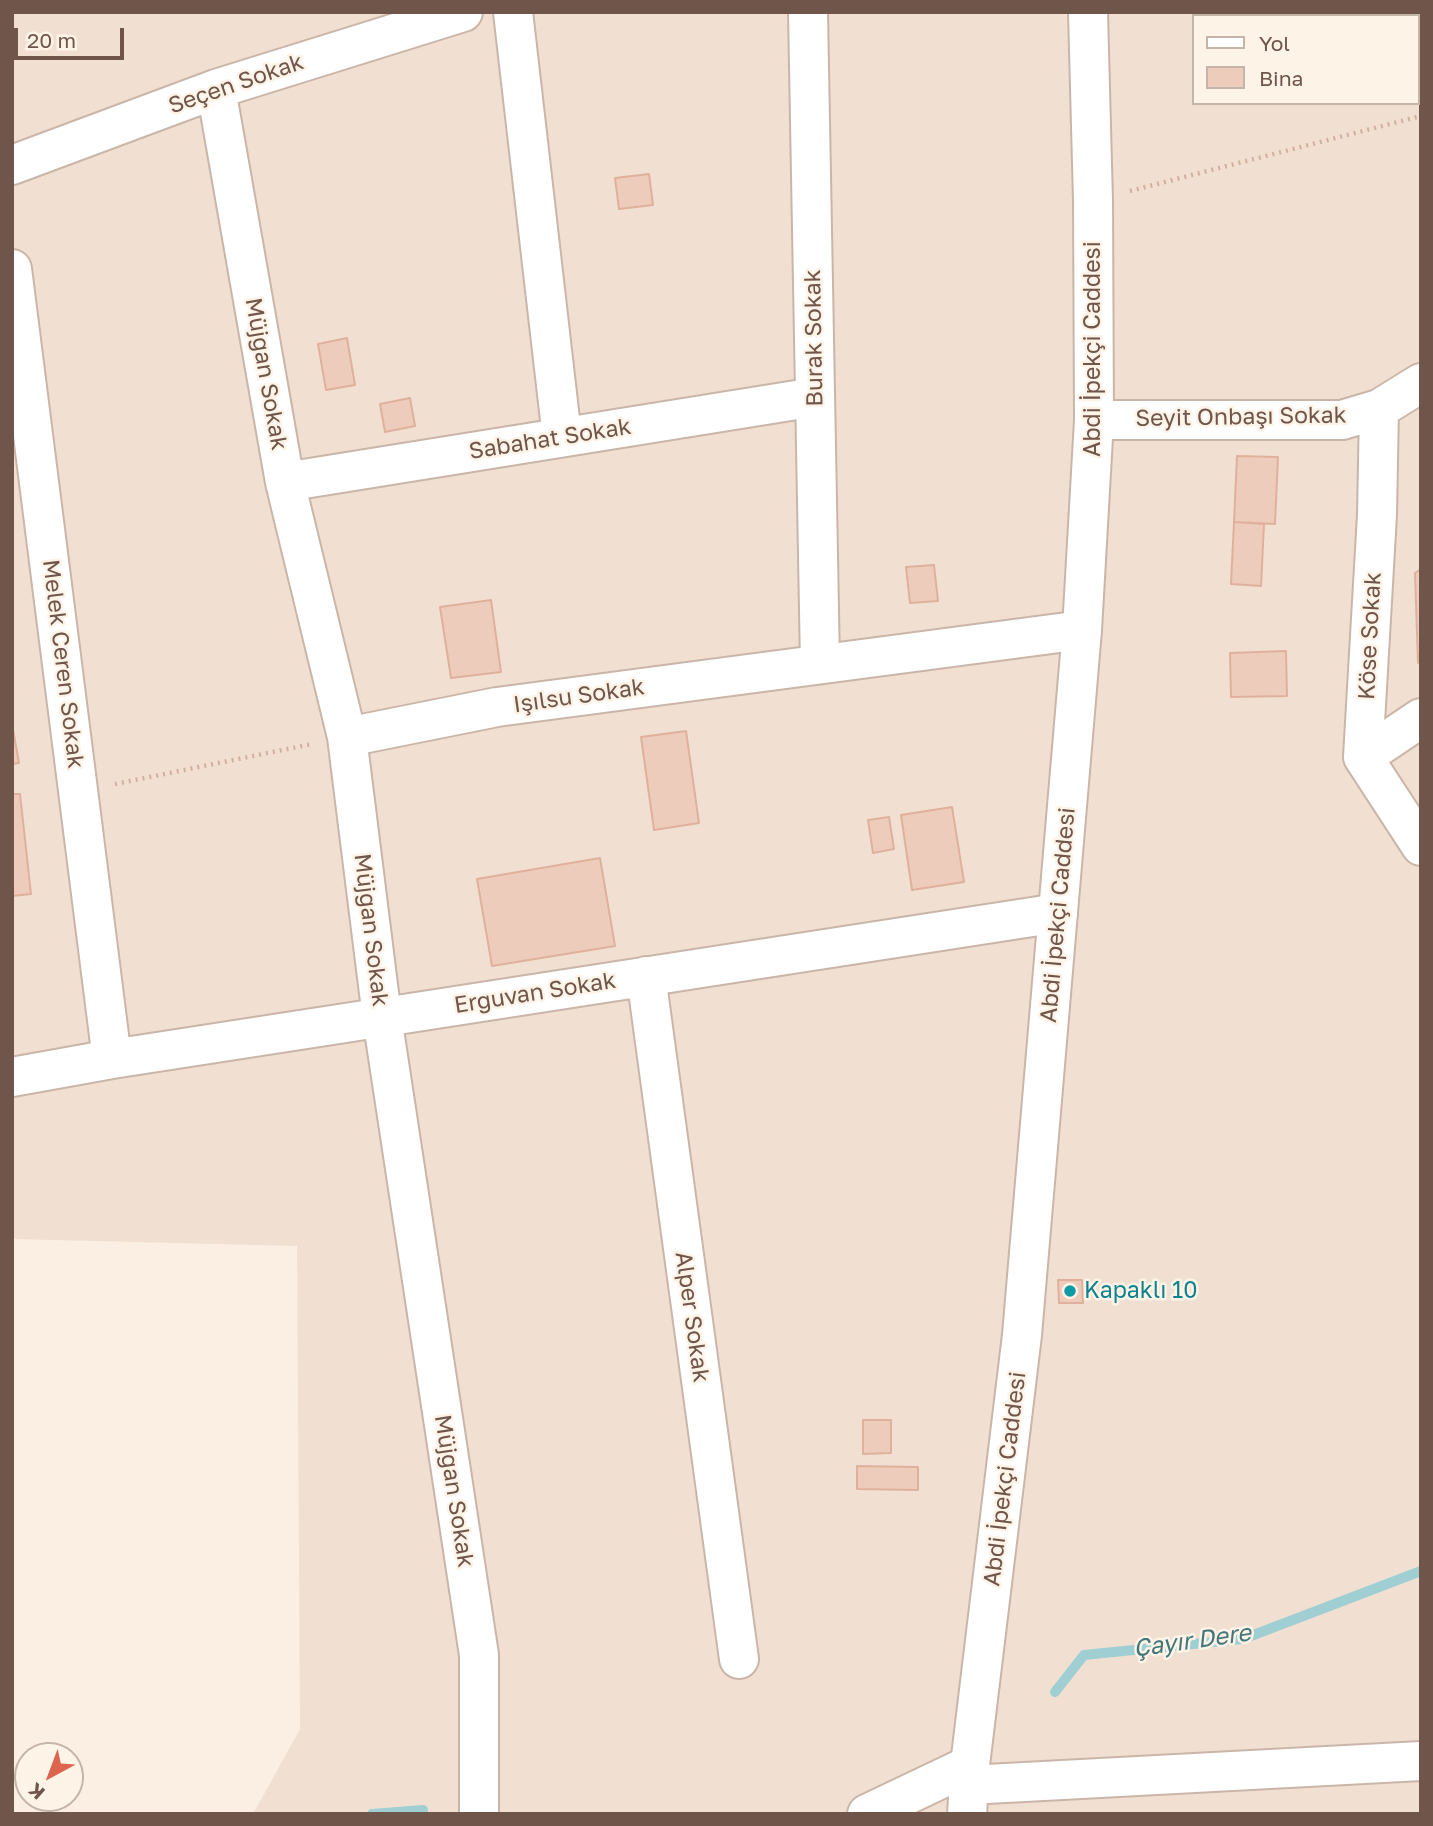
<!DOCTYPE html>
<html>
<head>
<meta charset="utf-8">
<style>
  body { margin:0 }
  #map { position:relative; width:1433px; height:1826px; overflow:hidden; background:#faefe2; font-family:"Golos Text",sans-serif }
  canvas { display:block }
  .frame { position:absolute; inset:0; border:14px solid #70554a; pointer-events:none }
  .legend { position:absolute; left:1192px; top:14px; width:228px; height:91px; box-sizing:border-box; background:#fef3e7; border:2px solid #c5b4a8; margin:0; padding:9px 12px; list-style:none; font-size:21px; color:#70554a }
  .legend li { display:flex; align-items:center; gap:14px; height:35px }
  .legend b { width:35px; border:2px solid #c5b4a8 }
  .north { position:absolute; left:14px; top:1742px; width:70px; height:70px; box-sizing:border-box; background:#fef3e7; border:2px solid #c5b4a8; border-radius:50%; rotate:221deg; font-size:19px; font-weight:700; line-height:28px; text-align:center; color:#70554a }
  .north::after { content:''; display:block; margin:auto; width:24px; height:32px; background:#dd644e; clip-path:polygon(50% 0,100% 100%,50% 72%,0 100%) }
  .scale { position:absolute; left:14px; top:28px; width:110px; height:32px; box-sizing:border-box; border:4px solid #70554a; border-top:0; padding-left:9px; font-size:21px; line-height:24px; white-space:nowrap; color:#70554a; -webkit-text-stroke:5px #fef3e7; paint-order:stroke }
</style>
</head>
<body>
<div id="map">
<canvas width="1433" height="1826"></canvas>
<div class="frame"></div>
<ul class="legend">
<li><b style="height:9px;background:#fff"></b>Yol</li>
<li><b style="height:19px;background:#ecb"></b>Bina</li>
</ul>
<div class="north">K</div>
<div class="scale">20 m</div>
</div>
<script>
const ctx = document.querySelector('canvas').getContext('2d');
ctx.lineJoin = 'round';
function fill(path, color) { ctx.fillStyle = color; ctx.fill(path, 'evenodd'); }
function trace(path, color, width, dash) { ctx.strokeStyle = color; ctx.lineWidth = width; ctx.lineCap = dash ? 'butt' : 'round'; ctx.setLineDash(dash || []); ctx.stroke(path); }
function write(font, color, halo, rows, align = 'center') {
  ctx.font = font + ' "Golos Text",sans-serif'; ctx.lineWidth = 5; ctx.setLineDash([]); ctx.textBaseline = 'middle'; ctx.strokeStyle = halo; ctx.fillStyle = color; for (const [text, x, y, turn = 0] of rows) {
    ctx.save(); ctx.translate(x, y); ctx.rotate((+turn || 0) * Math.PI / 180); ctx.textAlign = isNaN(turn) ? turn : align; if (halo) ctx.strokeText(text, 0, 0); ctx.fillText(text, 0, 0); ctx.restore();
  }
}
fill(new Path2D(`
  M12,12H1421V1814H253L300,1729L297,1246L12,1239ZM1193,16H1417V103H1193Z`), '#f1e0d1');
trace(new Path2D(`
  M1055,1692L1084,1655L1243,1639L1421,1571
  M372,1814L423,1810`), '#9fcfd3', 10);
const building = new Path2D(`
  M649,174L653,205L619,209L615,178Z
  M347,338L355,385L326,390L318,344Z
  M410,398L415,426L385,432L380,404Z
  M1237,456L1278,457L1275,524L1234,522Z
  M1234,522L1264,524L1261,586L1231,584Z
  M934,565L938,601L910,603L906,567Z
  M1421,569V661L1418,663L1415,573Z
  M491,600L501,672L451,678L440,607Z
  M1286,651L1287,696L1231,697L1230,653Z
  M12,724L19,763L12,764Z
  M686,731L699,823L654,830L641,737Z
  M12,794H20L31,894L12,896Z
  M952,807L964,882L912,890L901,815Z
  M889,817L894,849L873,853L868,820Z
  M600,858L615,946L492,966L477,879Z
  M1058,1280H1082L1083,1303H1059Z
  M863,1420H891V1453L863,1454Z
  M857,1466L918,1467V1490L857,1489Z`);
fill(building, '#ecb');
trace(building, '#dfb19d', 2);
const minor = new Path2D(`
  M513,12L562,437
  M808,12L820,664
  M216,89L285,482L347,737L382,1017L479,1655V1814
  M12,165L216,89L463,12
  M12,269L112,1059
  M1379,409L1377,515L1363,757L1421,846
  M1094,420H1342L1379,409L1421,383
  M285,482L815,397
  M347,737L497,707L1082,630
  M1363,757L1421,718
  M646,976L739,1659
  M12,1077L112,1059L1058,913
  M968,1785L1421,1761
  M867,1814L970,1765`);
const tertiary = new Path2D(`
  M967,1814L970,1765L1022,1335L1082,630L1094,420L1093,201L1088,12`);
trace(minor, '#cab6a9', 42);
trace(tertiary, '#cab6a9', 42);
trace(new Path2D(`
  M1130,191L1421,116
  M115,784L312,744`), '#d2af9f', 4.5, [2, 5]);
trace(minor, '#fff', 38);
trace(tertiary, '#fff', 38);
for (const [x, y, r, color] of [
  [1070,1291,7,"#0f9aa8"]
]) { const dot = new Path2D(); dot.arc(x, y, r, 0, 2 * Math.PI); ctx.fillStyle = color; ctx.fill(dot); trace(dot, '#fef3e7', 2.5); }
write('23px', '#70554a', '#fef3e7', [
  ["Seçen Sokak",236,84,-19],
  ["Burak Sokak",814,338,-91],
  ["Abdi İpekçi Caddesi",1093,349,-90],
  ["Müjgan Sokak",266,374,80],
  ["Seyit Onbaşı Sokak",1241,417,-1],
  ["Sabahat Sokak",550,439,-9],
  ["Köse Sokak",1370,636,-87],
  ["Melek Ceren Sokak",63,664,83],
  ["Işılsu Sokak",579,696,-8],
  ["Abdi İpekçi Caddesi",1058,915,-85],
  ["Müjgan Sokak",371,930,83],
  ["Erguvan Sokak",535,993,-9],
  ["Alper Sokak",692,1317,82],
  ["Abdi İpekçi Caddesi",1005,1479,-83],
  ["Müjgan Sokak",454,1491,81]
]);
write('23px', '#0d838f', '#fef3e7', [
  ["Kapaklı 10",1084,1291]
], 'left');
write('italic 24px', '#43767b', '#fef3e7', [
  ["Çayır Dere",1192,1641,-8]
]);
</script>
</body>
</html>
